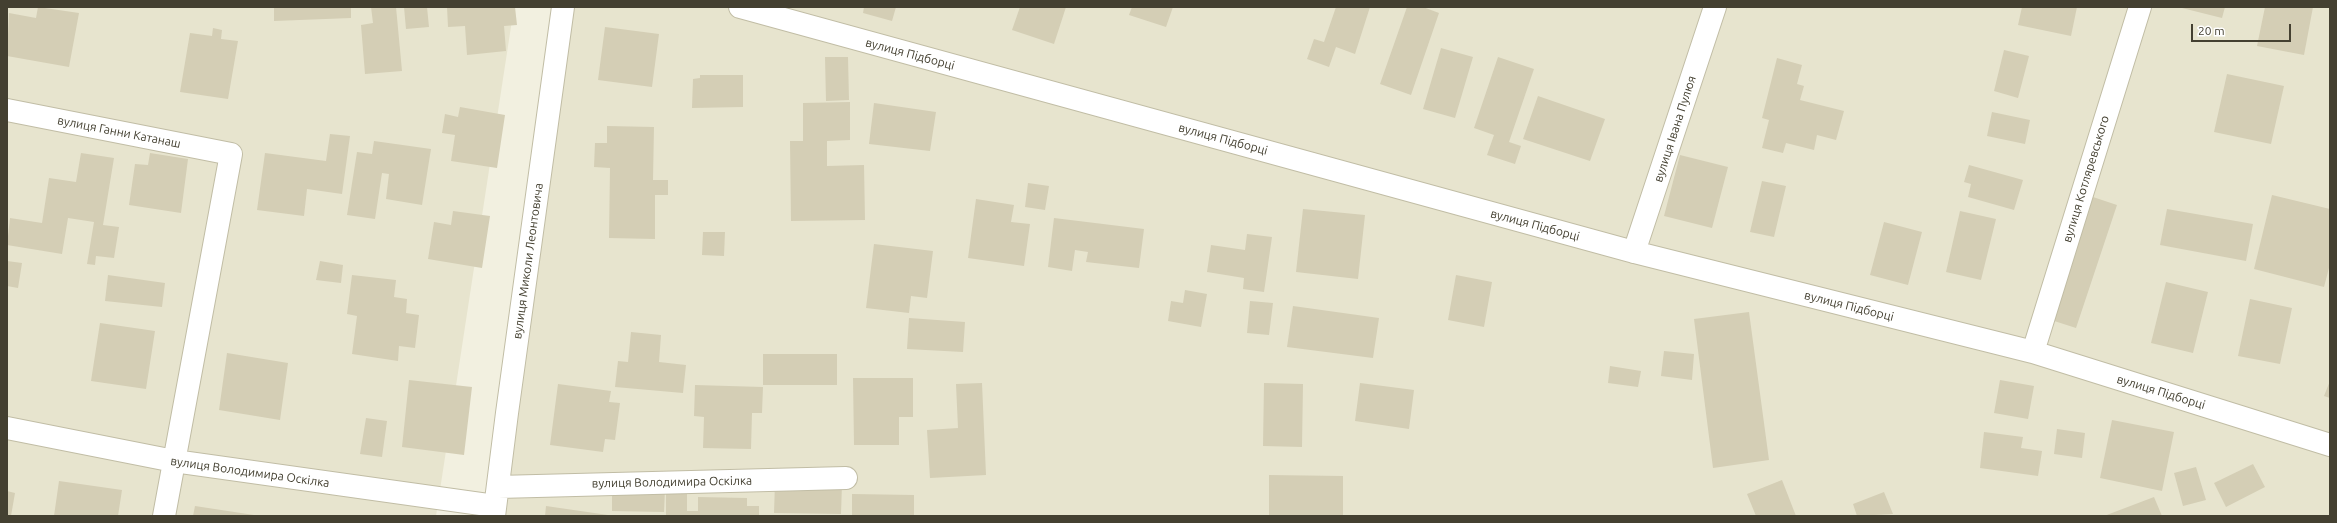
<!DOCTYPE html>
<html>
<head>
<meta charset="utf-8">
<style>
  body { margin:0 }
  #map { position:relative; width:2337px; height:523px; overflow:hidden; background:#f2f0e0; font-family:Ubuntu,sans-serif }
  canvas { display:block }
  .frame { position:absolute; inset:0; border:8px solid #444031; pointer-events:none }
  .scale { position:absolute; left:2191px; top:24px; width:100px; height:18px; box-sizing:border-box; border:2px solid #444031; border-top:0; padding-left:5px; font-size:12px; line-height:14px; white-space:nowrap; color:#444031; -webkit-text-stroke:3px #fff; paint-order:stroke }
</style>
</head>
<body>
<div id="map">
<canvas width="2337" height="523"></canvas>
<div class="frame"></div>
<div class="scale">20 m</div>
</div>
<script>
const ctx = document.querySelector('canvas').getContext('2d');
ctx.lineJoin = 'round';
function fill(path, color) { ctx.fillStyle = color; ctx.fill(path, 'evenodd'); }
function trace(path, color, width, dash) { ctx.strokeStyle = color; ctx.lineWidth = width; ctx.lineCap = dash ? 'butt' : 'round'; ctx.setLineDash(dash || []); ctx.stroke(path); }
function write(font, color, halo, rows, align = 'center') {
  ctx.font = font + ' Ubuntu,sans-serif'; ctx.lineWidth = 3; ctx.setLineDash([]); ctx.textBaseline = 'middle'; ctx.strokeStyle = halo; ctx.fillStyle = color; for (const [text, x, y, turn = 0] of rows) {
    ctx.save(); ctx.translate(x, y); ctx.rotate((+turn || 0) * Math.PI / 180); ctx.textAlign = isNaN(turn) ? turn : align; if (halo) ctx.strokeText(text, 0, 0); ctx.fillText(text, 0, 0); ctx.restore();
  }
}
fill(new Path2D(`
  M7,7H514L436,516H7Z
  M563,7H2330V516H494Z`), '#e7e4ce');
fill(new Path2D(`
  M38,7L79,13L69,67L7,56L9,13L36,18Z
  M274,7H351V18L274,21Z
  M371,7H396L402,71L365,74L361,25L373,23Z
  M404,7H427L429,27L406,29Z
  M447,7H515L517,25L504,26L506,51L467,55L465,26L448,27Z
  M864,7H896L892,21L863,13Z
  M1020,7H1066L1054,44L1012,30Z
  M1132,7H1173L1166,27L1129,15Z
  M1336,7H1370L1355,54L1336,47L1329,67L1307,59L1314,39L1324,42Z
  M1407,7H1423L1439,13L1411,95L1380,84Z
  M2022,7H2077L2071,36L2018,25Z
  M2178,7H2225L2222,18Z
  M2265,7H2313L2304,55L2257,46Z
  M605,27L659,34L652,87L598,80Z
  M213,28L222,30L221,39L238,41L228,99L180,92L190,33L212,36Z
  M1441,48L1473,57L1455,118L1423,109Z
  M2004,50L2029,56L2018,98L1994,91Z
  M825,57H848L849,100L826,101Z
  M1498,57L1534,69L1509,142L1521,146L1515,164L1487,155L1494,135L1474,128Z
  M1777,58L1802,65L1797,84L1804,86L1800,100L1844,111L1836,140L1817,135L1814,150L1786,143L1783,153L1762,148L1769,120L1762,118Z
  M2227,74L2284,86L2271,144L2214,132Z
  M700,75H743V107L692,108L693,79L700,78Z
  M1538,96L1605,119L1590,161L1523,139Z
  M850,102V140L827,141V166L864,165L865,220L791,221L790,141H803V103Z
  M874,103L936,112L930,151L869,144Z
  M460,107L505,115L497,168L451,161L455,135L442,133L445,114L458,117Z
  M1992,112L2030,120L2025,144L1987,136Z
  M607,126L654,127L653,180H668V195H655V239L609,238L610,168L594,167L595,143H607Z
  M330,134L350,136L342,194L307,189L304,216L257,210L265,153L326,161Z
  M374,141L431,149L422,205L386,199L389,174L382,173L375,219L347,215L357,152L372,154Z
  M81,153L114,158L103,225L119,227L114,258L96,256L95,265L87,264L94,222L68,218L62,254L7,245L10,218L42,223L49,178L76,182Z
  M150,153L188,159L181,213L129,205L135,164L148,165Z
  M1680,155L1728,167L1712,228L1664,216Z
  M1969,165L2023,180L2014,210L1968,197L1971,184L1964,182Z
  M1762,181L1786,186L1774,237L1750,232Z
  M1028,183L1049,186L1045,210L1025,207Z
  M2272,195L2330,209V264L2324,287L2254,269Z
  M2090,196L2117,205L2076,328L2048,319Z
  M976,199L1014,205L1011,222L1030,224L1024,266L968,258Z
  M1303,209L1365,215L1358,279L1296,272Z
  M2167,209L2253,224L2246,261L2160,245Z
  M453,211L490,216L482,268L428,259L434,222L451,225Z
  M1960,211L1996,219L1981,280L1946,272Z
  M1054,218L1144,229L1139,268L1086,262L1088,252L1075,250L1072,271L1048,267Z
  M1884,222L1922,232L1908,285L1870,275Z
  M703,232H725L724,256L702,255Z
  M1247,234L1272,237L1264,292L1243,289L1244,278L1207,272L1211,245L1245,250Z
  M874,244L933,251L927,298L911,296L909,313L866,308Z
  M7,261L22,263L18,288L7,286Z
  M320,261L343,265L341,283L316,280Z
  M108,275L165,283L162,307L105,301Z
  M352,275L396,280L394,297L407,299L406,313L419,315L415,348L399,346L398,361L352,354L357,316L347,314Z
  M1456,275L1492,282L1484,327L1448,320Z
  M2166,282L2208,292L2193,353L2151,343Z
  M1185,290L1207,294L1201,327L1168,321L1171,301L1183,303Z
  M2250,299L2292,308L2280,364L2238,356Z
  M1250,301L1273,303L1269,335L1247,333Z
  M1293,306L1379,318L1373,358L1287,347Z
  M1749,312L1769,460L1713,468L1694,319Z
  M909,318L965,322L963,352L907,349Z
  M100,323L155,331L146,389L91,381Z
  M631,332L661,335L659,362L686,365L683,393L615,387L618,361L628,362Z
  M1664,351L1694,354L1692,380L1661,376Z
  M227,353L288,363L280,420L219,410Z
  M763,354H837V385H763Z
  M1610,366L1641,371L1638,387L1608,383Z
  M853,378H913V417H899V445H854Z
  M409,380L472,387L464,455L402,447Z
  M2000,380L2034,386L2028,419L1994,413Z
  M2330,381V398L2324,396Z
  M982,383L986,475L930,478L927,430L958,428L956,384Z
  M1264,383L1303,384L1302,447L1263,446Z
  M1360,383L1414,390L1409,429L1355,421Z
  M558,384L611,391L609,402L620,403L615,440L605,439L603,452L550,445Z
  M695,385L763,387L762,413H752L751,449L703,448L704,417L694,416Z
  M366,418L387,421L382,457L360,454Z
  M2112,420L2174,432L2162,491L2100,478Z
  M2057,429L2085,433L2082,458L2054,454Z
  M1984,432L2023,437L2021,448L2042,451L2038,476L1980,468Z
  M2253,464L2265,487L2226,507L2214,483Z
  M2196,467L2206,500L2183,506L2174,473Z
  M1269,475L1343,476V516H1269Z
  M1782,480L1796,516H1756L1747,494Z
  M59,481L122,490L118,516H54Z
  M775,483L842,484L841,514L774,513Z
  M666,487L687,488V511H698V497L747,498V506H759V516H666Z
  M612,488L665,489L664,512L612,511Z
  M7,491L15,493L11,516H7Z
  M1884,492L1893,514L1857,516L1853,504Z
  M852,494L914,495V516H852Z
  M2154,497L2162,516H2104Z
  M195,506L254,515V516H193Z
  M546,506L608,515V516H545Z`), '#d4ceb5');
const minor = new Path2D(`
  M740,7L1634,252L2033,352L2330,445
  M7,110L231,154L164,516
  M1634,252L1715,7
  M2033,352L2140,7
  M7,428L174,461L495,506
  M498,487L846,478
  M494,516L507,413L563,7`);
trace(minor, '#c1bda5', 24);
trace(minor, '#fff', 22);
write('12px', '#444031', '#fff', [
  ["вулиця Підборці",910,54,15],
  ["вулиця Івана Пулюя",1675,129,-72],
  ["вулиця Ганни Катанаш",119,132,11],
  ["вулиця Підборці",1223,139,15],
  ["вулиця Котляревського",2086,179,-73],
  ["вулиця Підборці",1535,225,15],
  ["вулиця Миколи Леонтовича",528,261,-82],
  ["вулиця Підборці",1849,306,14],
  ["вулиця Підборці",2161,392,17],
  ["вулиця Володимира Оскілка",250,472,8],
  ["вулиця Володимира Оскілка",672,482,-1]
]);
</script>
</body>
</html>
